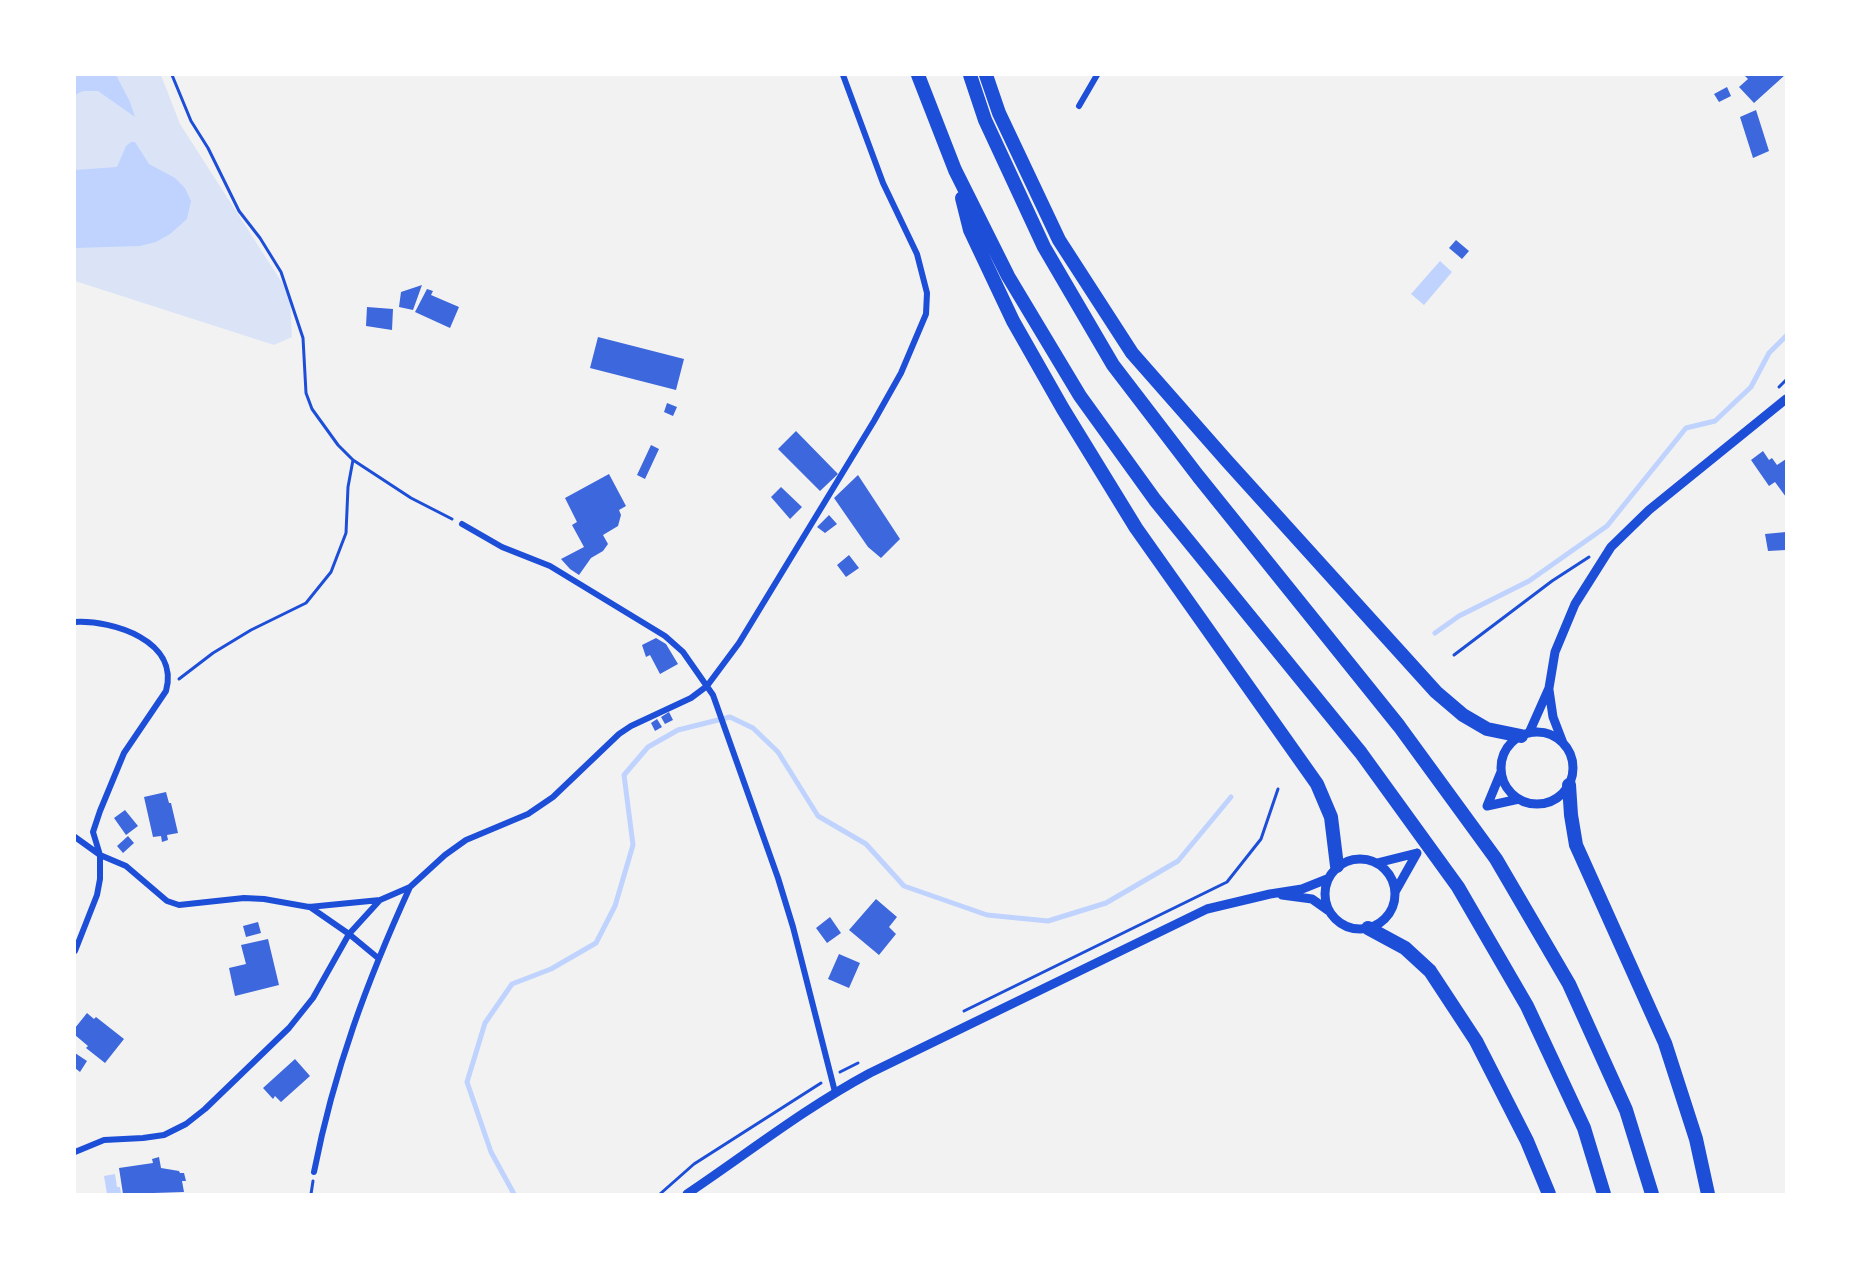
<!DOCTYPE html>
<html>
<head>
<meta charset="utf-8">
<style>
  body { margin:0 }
  #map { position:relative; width:1861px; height:1269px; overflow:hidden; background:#f2f2f2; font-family:"Archivo Narrow",sans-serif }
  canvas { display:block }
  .frame { position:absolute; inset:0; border:76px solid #fff; pointer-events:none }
</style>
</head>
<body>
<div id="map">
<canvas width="1861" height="1269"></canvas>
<div class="frame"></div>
</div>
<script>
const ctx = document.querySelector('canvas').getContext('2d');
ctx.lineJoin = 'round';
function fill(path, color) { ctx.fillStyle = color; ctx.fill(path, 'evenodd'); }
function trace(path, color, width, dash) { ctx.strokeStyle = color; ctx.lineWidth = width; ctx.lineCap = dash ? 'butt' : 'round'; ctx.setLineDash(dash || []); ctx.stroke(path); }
fill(new Path2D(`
  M75,75H161L180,124L290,295L292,337L274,345L75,281Z`), '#dbe4f7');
fill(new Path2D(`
  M75,75H116L130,102L135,117L98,91H83L75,95Z
  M131,142H135L149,164L175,178L185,188L191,201L187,219L170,234L156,242L140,246L75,248V170L117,167L126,146Z
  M1440,261L1452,272L1424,305L1411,294Z
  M115,1174L117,1187H120L121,1194H107L104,1176Z`), '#bfd3fe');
trace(new Path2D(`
  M1435,633L1459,616L1529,581L1607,526L1686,428L1715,421L1751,387L1769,353L1786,336
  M514,1194L491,1152L467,1082L485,1023L512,984L551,969L596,943L615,906L633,845L624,775L648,747L678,730L730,717L753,728L778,752L818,816L866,844L904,886L987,915L1048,921L1106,903L1178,861L1231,797`), '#bfd3fe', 5);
fill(new Path2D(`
  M1744,75H1785L1754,103L1739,87L1748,79Z
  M1727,87L1731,96L1719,102L1714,94Z
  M1756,110L1769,151L1753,158L1740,117Z
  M1456,240L1469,251L1462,259L1449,248Z
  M422,285L413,310L399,307L401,292Z
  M427,289L433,291L431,295L459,307L450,328L415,312Z
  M367,307L393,309L392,330L366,326Z
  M598,337L684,359L676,390L590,368Z
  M667,403L677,407L673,416L664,412Z
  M796,431L838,474L820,491L778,449Z
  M651,445L659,449L645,479L637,475Z
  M1763,451L1769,460L1772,458L1777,465L1786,459V497L1775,482L1769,486L1751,460Z
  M609,474L626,506L619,510L621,515L618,526L603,535L608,544L603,551L591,558L579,575L570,569L561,559L584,547L572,525L577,522L565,498Z
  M858,475L900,539L881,558L868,547L834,498Z
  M781,487L802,507L790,519L771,497Z
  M829,515L837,524L825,533L817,527Z
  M1786,532V550L1768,551L1765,534Z
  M849,555L859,568L846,577L837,565Z
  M656,638L666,644L678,664L660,674L650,655L646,657L642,645Z
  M669,712L673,720L665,724L661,717Z
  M657,719L662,727L655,731L651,723Z
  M166,792L169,803H171L178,833L167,835L168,840L162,842L161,836L153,837L144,797Z
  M125,810L138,826L126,835L114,818Z
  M128,836L134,843L123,853L117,846Z
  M876,899L897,917L889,927L896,934L879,955L849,930Z
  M830,917L841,933L827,943L816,928Z
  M258,922L261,933L246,937L243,926Z
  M268,939L279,985L235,996L229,968L246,964L241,945Z
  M839,954L860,963L849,988L828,979Z
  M87,1013L94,1019L96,1017L124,1039L105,1063L86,1048L88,1046L75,1035V1028Z
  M75,1053L87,1061L80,1072L75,1068Z
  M295,1059L310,1076L281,1102L275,1096L273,1099L263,1088Z
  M159,1157L161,1168L179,1171L180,1173H184L186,1181H182L184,1192L123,1194L119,1168L153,1163L152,1159Z`), '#3d67dc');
trace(new Path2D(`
  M172,75L191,121L208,148L239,211L260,238L281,272L303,338L306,393L312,409L338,445L353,460L411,498L452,519
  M1779,387L1786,380
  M1454,655L1552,581L1589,557
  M179,679L213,653L251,630L306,603L331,572L346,533L348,487L353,460
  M964,1011L1227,882L1261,839L1278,789
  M840,1072L858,1063
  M311,1194L313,1181
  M660,1194L694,1164L821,1083`), '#1d4ed8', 3);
trace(new Path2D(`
  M1079,106L1097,75
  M462,524L502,547L550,566L665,636L683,652L713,695L778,878L793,927L835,1092
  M75,622C113,620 180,641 166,691L124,753L100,811L93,832L100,855V879L97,895L75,951
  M75,837L100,855L126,866L167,901L179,905L244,898L264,899L309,907L380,900
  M310,907L349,934L378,958
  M75,1152L104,1140L143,1138L164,1135L186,1124L205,1109L289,1028L313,998L349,934L380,900L410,887L445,855L466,840L528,814L553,797L619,734L631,726L691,698L707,686L739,643L874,421L901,373L926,314L927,293L917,254L883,183L843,75
  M314,1172C334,1070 367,981 410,887`), '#1d4ed8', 6);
trace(new Path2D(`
  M1549,690L1553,717L1563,743
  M1501 768a36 36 0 1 1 72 0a36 36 0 1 1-72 0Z
  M1529,733L1549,688L1555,652L1575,604L1611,547L1649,510L1786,399
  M1487,806L1501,772
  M1487,806L1519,799
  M1325 894a35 35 0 1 1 70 0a35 35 0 1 1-70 0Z
  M1377,863L1417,853
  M1395,892L1417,853
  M1282,895L1312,899L1329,911
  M687,1194C748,1153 805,1108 870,1073L1207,909L1270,894L1302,889L1327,879`), '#1d4ed8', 9);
trace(new Path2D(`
  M918,75L955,170L1008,276L1080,396L1155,500L1361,753L1458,887L1527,1006L1584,1128L1604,1194
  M970,75L985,120L1044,247L1113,365L1198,476L1399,726L1496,859L1569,984L1626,1110L1652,1194
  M986,75L999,113L1059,240L1132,353L1227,461L1436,692L1463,715L1487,729L1521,736
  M962,198L970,230L1013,321L1063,409L1136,528L1317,784L1331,817L1337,866
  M1569,785L1571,815L1576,845L1665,1043L1696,1139L1708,1194
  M1368,928L1405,948L1430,971L1476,1041L1527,1141L1549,1194`), '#1d4ed8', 14);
</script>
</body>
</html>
